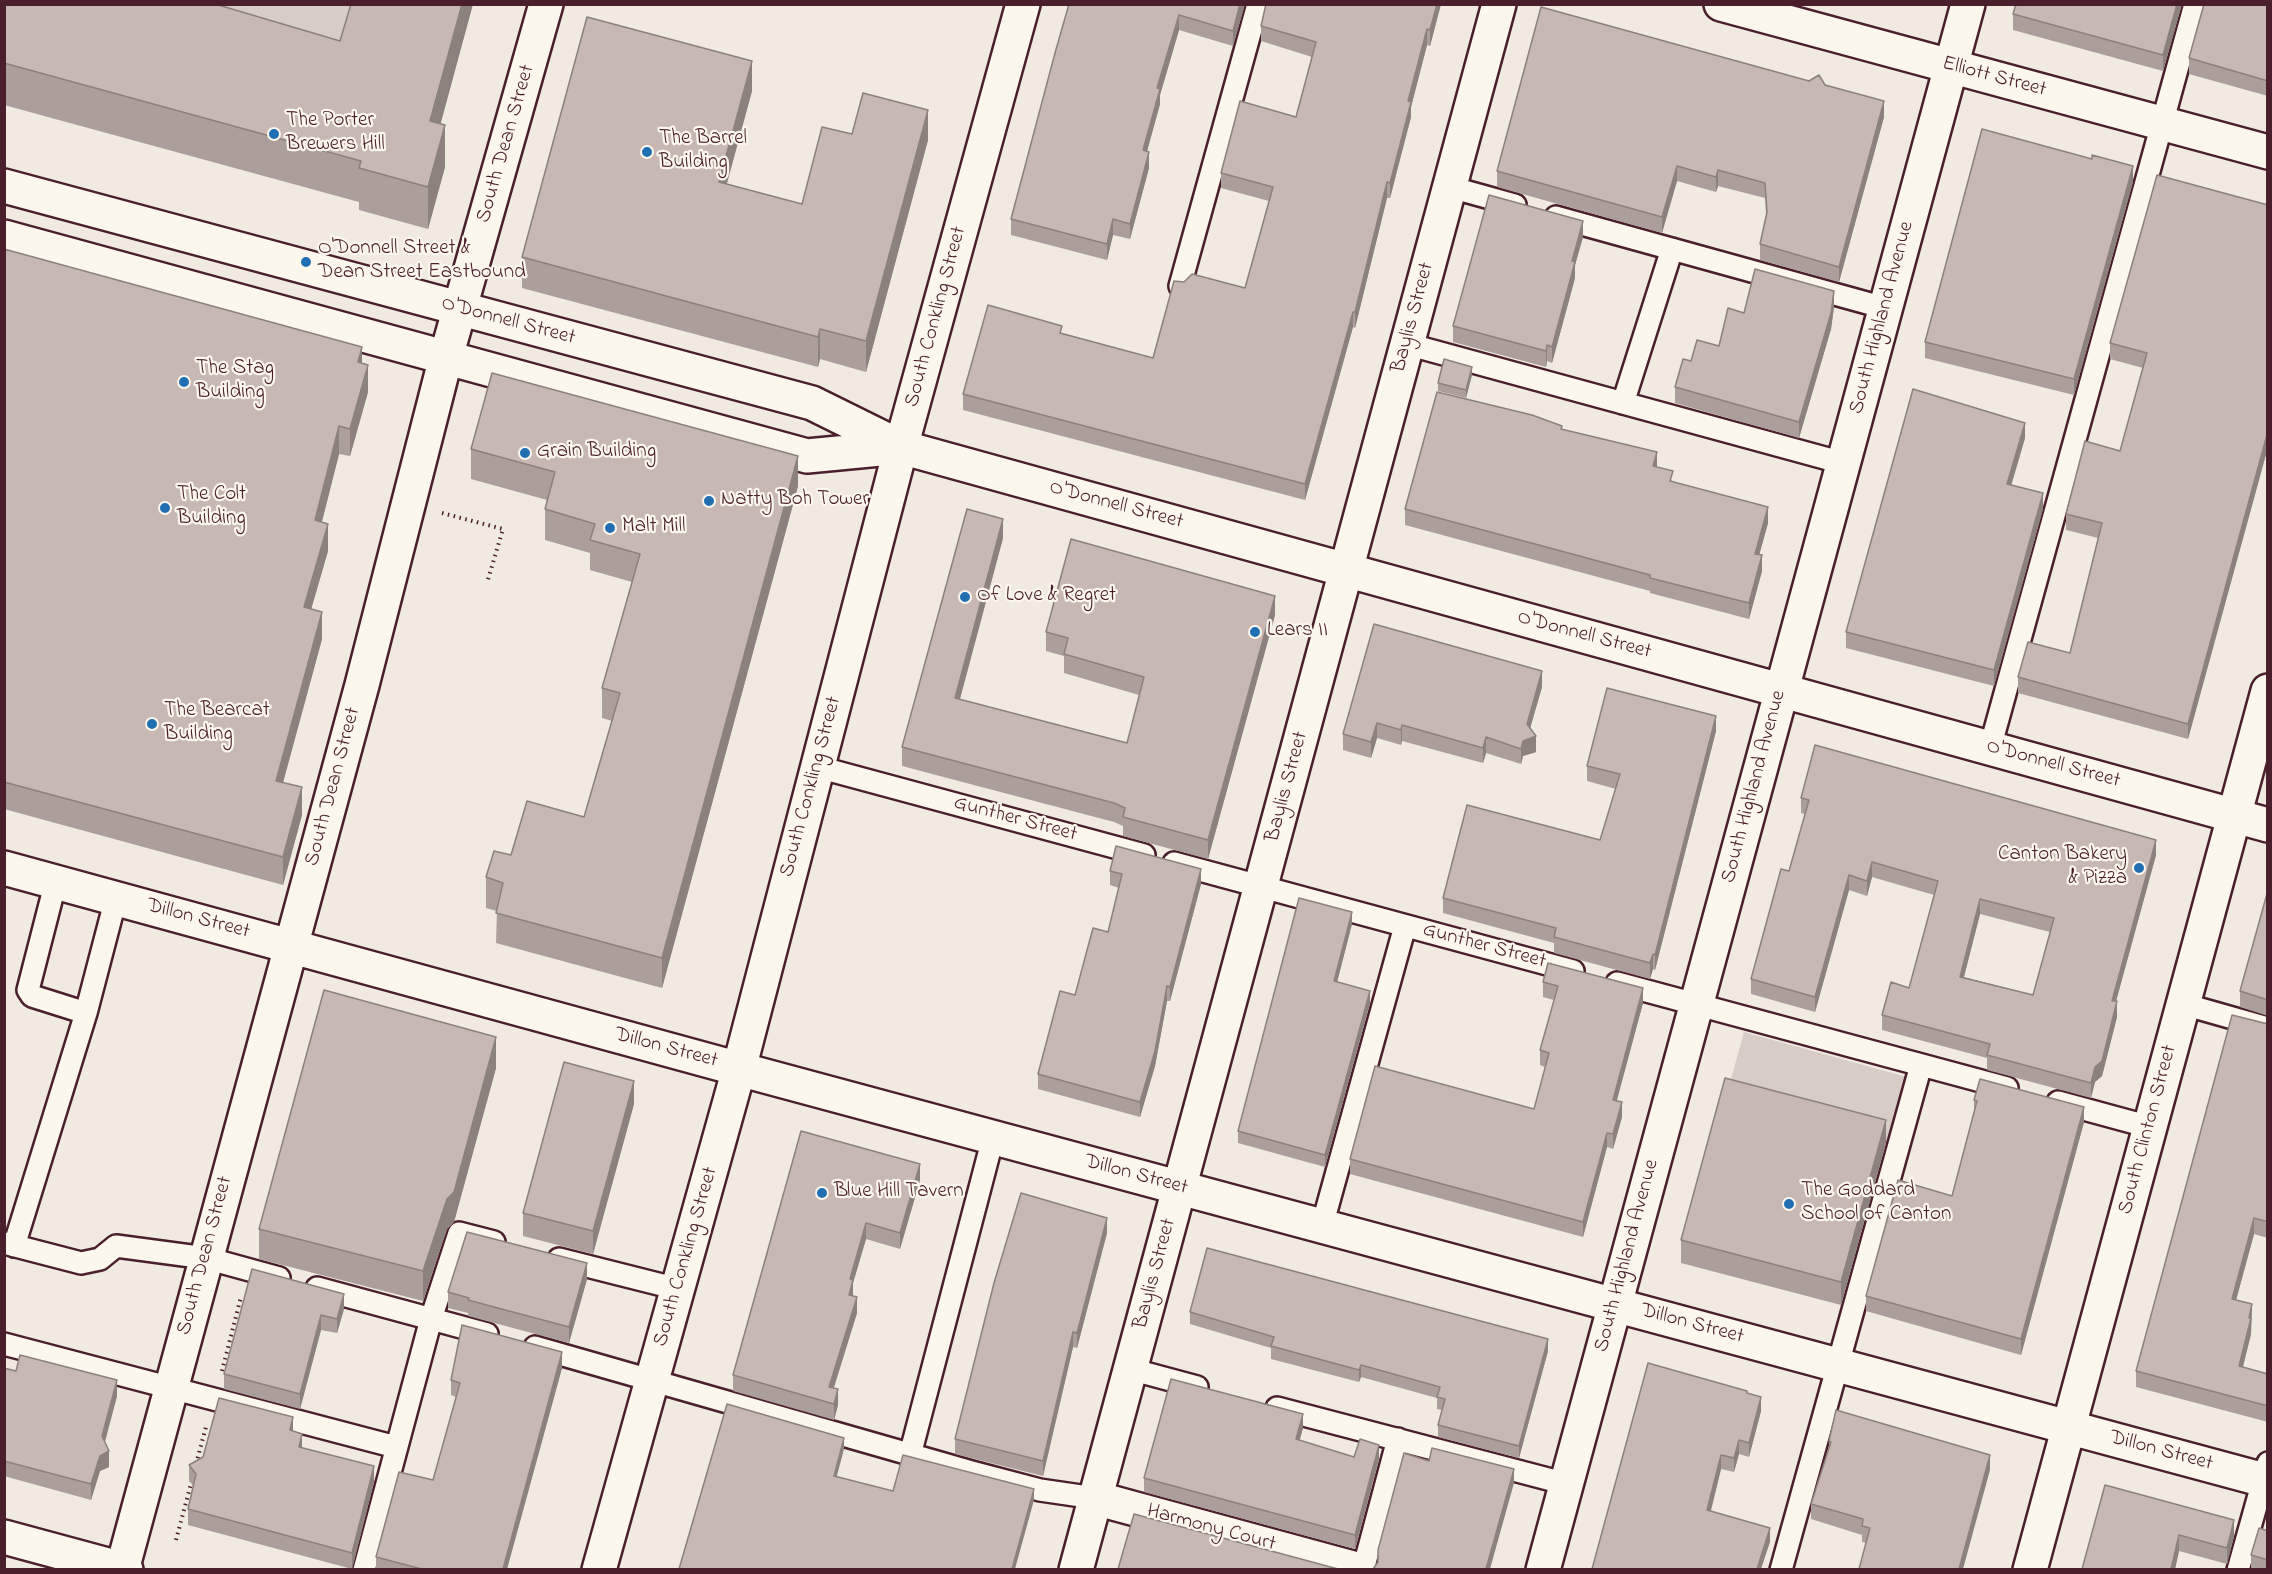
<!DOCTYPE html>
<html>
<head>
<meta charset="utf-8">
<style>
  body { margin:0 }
  #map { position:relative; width:2272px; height:1574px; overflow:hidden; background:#f0eae0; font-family:"Indie Flower",sans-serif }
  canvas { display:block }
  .frame { position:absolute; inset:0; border:6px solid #4a1f2b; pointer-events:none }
</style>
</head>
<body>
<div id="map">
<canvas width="2272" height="1574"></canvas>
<div class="frame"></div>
</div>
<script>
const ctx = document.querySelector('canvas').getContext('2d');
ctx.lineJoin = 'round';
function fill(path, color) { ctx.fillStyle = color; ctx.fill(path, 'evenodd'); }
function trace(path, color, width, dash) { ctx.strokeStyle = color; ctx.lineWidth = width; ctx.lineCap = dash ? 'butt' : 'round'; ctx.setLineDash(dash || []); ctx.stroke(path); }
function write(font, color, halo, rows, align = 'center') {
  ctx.font = font + ' "Indie Flower",sans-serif'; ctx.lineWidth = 4.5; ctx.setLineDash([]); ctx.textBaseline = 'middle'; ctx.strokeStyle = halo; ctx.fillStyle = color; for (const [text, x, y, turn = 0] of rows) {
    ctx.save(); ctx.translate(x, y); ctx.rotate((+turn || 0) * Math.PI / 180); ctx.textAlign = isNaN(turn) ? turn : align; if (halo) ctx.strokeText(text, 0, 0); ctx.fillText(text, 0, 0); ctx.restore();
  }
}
fill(new Path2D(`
  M71,5H363L340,83Z
  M1744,1032L1914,1079L1896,1146L1725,1101Z`), '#d8ccc6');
const service = new Path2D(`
  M1450,187L1515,205
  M1556,217L1885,308
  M1180,286L1258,4
  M1407,344L1843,463
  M1623,403L1672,249
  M1990,748L2195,4
  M818,767L1144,855
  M1174,863L1573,971
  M56,881L28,990L32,996L86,1013
  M1617,983L2007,1088
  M2183,1004L2268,1028
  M2058,1102L2150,1127
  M1322,1226L1405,926
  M4,1243L81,1263L100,1259L116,1246L206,1258L279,1278
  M14,1246L86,1013L116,898
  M559,1259L678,1289
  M317,1288L487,1334
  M4,1344L396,1447
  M535,1347L972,1472L1040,1490L1095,1498
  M1130,1369L1197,1387
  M1277,1408L1567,1484
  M910,1455L993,1138
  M364,1570L431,1319L459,1233L494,1242
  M1363,1570L1398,1439
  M1781,1570L1921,1065
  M2238,1570L2268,1463`);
const minor = new Path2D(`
  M1721,4L2268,152
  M4,868L739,1069L2268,1481
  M1095,1498L1360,1570
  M4,1537L126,1570
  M122,1570L362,685L446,357L546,4
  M1076,1570L1499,4
  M2030,1570L2268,691`);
const tertiary = new Path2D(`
  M599,1570L739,1069L901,447L2268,825
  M1543,1570L1968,4`);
const primary = new Path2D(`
  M4,186L812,403L901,447
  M4,237L807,456L901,447
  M901,447L1023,4`);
trace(service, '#4a1f2b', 26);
trace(minor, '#4a1f2b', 38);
trace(tertiary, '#4a1f2b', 38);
trace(primary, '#4a1f2b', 38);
trace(new Path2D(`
  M442,513L503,529L487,583
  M222,1371L241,1297
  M196,1464L206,1427
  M176,1540L192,1480`), '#4a1f2b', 4, [1.5, 4.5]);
trace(service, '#fbf7ec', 21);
trace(minor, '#fbf7ec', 33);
trace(tertiary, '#fbf7ec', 33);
trace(primary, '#fbf7ec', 33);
fill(new Path2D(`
  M4,4L340,41L351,4H473L440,124L445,167L428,229L359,210V202L4,105Z
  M1069,4H1245L1233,46L1179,30L1160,95V104L1147,151L1149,168L1130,239L1113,235L1107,260L1011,235V219Z
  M1441,4L1430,46L1427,45L1411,107V117L1390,198H1387L1355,328L1353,327L1305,500L963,410V394L1062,333L1153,358L1245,288L1269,201L1221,188V173L1296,117L1312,57L1261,41V26Z
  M2182,4L2163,71L2013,30V14Z
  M2268,4V96L2189,74V58Z
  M752,91L726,184L802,204L852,134L928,140L866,372L820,359L818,367L522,288V257Z
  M1884,117L1839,282L1760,260V244L1766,215L1765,198L1718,186L1716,192L1677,181L1662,233L1497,187V171Z
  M2092,159L2133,182L2074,395L1925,358V342Z
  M2268,205V447L2188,739L2018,693V677L2070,653L2098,538L2066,530V514L2120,451L2143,368L2110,359V343Z
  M1583,237L1575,265V278L1552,363L1547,361L1546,367L1453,342V326Z
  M4,249L362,363L368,392L350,456L339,454L322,522L328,551L311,609L322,639L283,783L302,815L283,885L4,809Z
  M1834,307L1831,329L1799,438L1675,403V387L1691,361L1719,346L1744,313Z
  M1472,375L1466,398L1438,391V383Z
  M1562,429L1657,467L1673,482L1768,523L1759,555L1762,571L1749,619L1650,593V591L1405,525V509Z
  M2025,438L2011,485L2043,509L1994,686L1846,648V632Z
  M471,449L798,486L662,988L496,943L497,911L486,908V877L511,855L584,817L612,721L602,718V688L632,582L590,570V553L545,540V509L547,500L471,479Z
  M1003,538L960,699L1127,743L1139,695L1064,673V656L1046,651V632L1275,615L1208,859L1123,836V826L1114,822L902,766V747Z
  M1374,624L1542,687L1530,728L1536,752L1523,756L1521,764L1486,753L1483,763L1402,741L1401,745L1377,738L1371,758L1343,750V734Z
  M1716,731L1655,970L1653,969L1650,979L1554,953V943L1443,913V898L1600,840L1616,789L1587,781V766Z
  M1801,798L2156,855L2116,1001L2117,1017L2102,1076L2095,1082L2091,1098L1987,1070V1058L1882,1030V1015L1909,988L1934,895L1872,877L1867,896L1849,890L1815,1012L1751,994V979L1789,871L1805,814L1801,813ZM1980,914L2050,932L2033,995L1964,977Z
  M1110,871L1201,884L1170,1001H1167L1155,1066L1140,1117L1038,1089V1074L1075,995L1108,932L1119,888L1110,885Z
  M2268,890V1016L2240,1007V991Z
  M1352,924L1337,982L1370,1003L1325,1167L1238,1143V1131Z
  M1543,982L1643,1003L1616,1101L1622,1117L1613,1149L1607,1147L1583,1237L1350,1174V1159L1534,1109L1545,1067L1540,1065V1050L1554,1000L1543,997Z
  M2268,1024V1238L2254,1234L2236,1300L2252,1304L2251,1334L2243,1367L2268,1374V1422L2136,1387V1371Z
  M496,1068L454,1222L447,1229L423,1301L259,1259V1229Z
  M1974,1100L2084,1122L2021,1355L1866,1311V1296L1952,1196L1974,1112Z
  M634,1104L593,1254L523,1236V1213Z
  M801,1131L920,1180L900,1249L866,1239L853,1283V1296L857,1313L834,1388L838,1405L834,1420L733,1391V1375Z
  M1886,1143L1841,1305L1681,1263V1240Z
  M1107,1233L1077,1348L1073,1347L1043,1476L955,1454V1439Z
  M252,1269L344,1309L337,1333L321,1330L300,1409L224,1389V1374Z
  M587,1279L569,1343L468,1316V1313L448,1308V1292Z
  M1190,1312L1548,1351L1519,1458L1438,1437V1425L1442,1410L1437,1409V1398L1361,1377L1359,1382L1271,1359V1348L1190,1324Z
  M4,1368L117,1396L105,1442L109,1467L100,1471L91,1500L4,1476Z
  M562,1368L507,1569H376V1557L433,1480L456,1397L451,1395V1380Z
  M1747,1393L1761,1411L1749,1457L1739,1454L1734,1472L1721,1469L1711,1511L1770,1542L1592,1569Z
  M1303,1428L1299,1441L1354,1457L1379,1459L1355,1549L1144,1492V1478Z
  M293,1431L302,1448L374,1482L352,1569L188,1525V1509L193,1486L189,1480V1465Z
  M1829,1441L1990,1470L1866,1543L1862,1542V1535L1811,1519V1504L1829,1448Z
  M2105,1485L2234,1536L2227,1564L2179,1551L2175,1569H2082Z
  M2268,1531V1569H2251V1555Z`), '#ac9e9a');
fill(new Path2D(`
  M462,4H473L430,163V121Z
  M1240,4H1245L1233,46V31Z
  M1437,4H1441L1430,46V30Z
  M2177,4H2182L2163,71V55Z
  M1179,15V30L1160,95V104L1143,166V150L1157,88Z
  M1427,29V45L1411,107V117L1390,198V183L1408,101Z
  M752,61V91L719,213V182Z
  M1884,101V117L1839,282V267Z
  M928,110V140L866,372V341Z
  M445,125V167L428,229V187Z
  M1149,152V168L1130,239V224Z
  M1677,166V181L1662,233V217Z
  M2133,166V182L2074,395V379Z
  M1718,170V186L1716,192V177Z
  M1387,182V198L1355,328V312Z
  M1113,219V235L1107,260V244Z
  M1583,221V237L1575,265V278L1552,363V347L1572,261Z
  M1834,291V307L1831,329L1799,438V422Z
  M1353,312V327L1305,500V484Z
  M820,329V359L818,367V337Z
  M1547,345V361L1546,367V351Z
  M362,347V374L358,362Z
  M368,365V392L350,456V429Z
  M1472,367V375L1466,398V390Z
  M2025,423V438L2007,500V484Z
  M339,426V454L315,548V520Z
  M2268,431V447L2188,739V724Z
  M1657,452V468L1653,466Z
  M798,456V486L662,988V958Z
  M2043,493V509L1994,686V670Z
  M1768,507V523L1755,570V554Z
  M1003,519V538L955,717V698Z
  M328,524V551L304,634V607Z
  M1762,555V571L1749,619V603Z
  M1275,596V615L1208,859V840Z
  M322,612V639L276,808V781Z
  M1542,671V687L1527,739L1536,736V752L1523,756L1521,764V749Z
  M1716,716V731L1655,970V955Z
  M1377,723V738L1371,758V742Z
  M1402,725V741L1401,745V730Z
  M1486,737V753L1483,763V748Z
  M302,787V815L283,885V857Z
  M2156,840V855L2112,1016V1001Z
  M1872,862V877L1867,896V881Z
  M1201,869V884L1170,1001V987Z
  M1849,875V890L1815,1012V997Z
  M1980,899V914L1960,992V977Z
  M1352,912V924L1334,994V981Z
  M1653,954V969L1650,979V963Z
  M1167,986V1001L1155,1066L1140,1117V1102Z
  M1643,988V1003L1613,1115V1100Z
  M1370,991V1003L1325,1167V1155Z
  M2117,1001V1017L2102,1076L2095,1082L2091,1098V1083L2095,1067Z
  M496,1037V1068L454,1222L447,1229L423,1301V1271L447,1199Z
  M634,1081V1104L593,1254V1231Z
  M1622,1102V1117L1613,1149V1134Z
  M2084,1107V1122L2021,1355V1339Z
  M1886,1120V1143L1841,1305V1282Z
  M1607,1133V1147L1583,1237V1222Z
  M920,1164V1180L900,1249V1233Z
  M1107,1218V1233L1077,1348V1333Z
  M2254,1218V1234L2232,1315V1299Z
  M866,1223V1239L853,1283V1295L849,1311L850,1279Z
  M587,1263V1279L569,1343V1327Z
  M344,1294V1309L337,1333V1319Z
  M857,1297V1313L829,1402V1387Z
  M2252,1304L2251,1334L2239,1382V1366Z
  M321,1315V1330L300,1409V1394Z
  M1073,1332V1347L1043,1476V1461Z
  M1548,1339V1351L1519,1458V1446Z
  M562,1352V1368L507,1569H503Z
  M1361,1365V1377L1359,1382V1370Z
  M117,1380V1396L102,1452V1436Z
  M838,1389V1405L834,1420V1404Z
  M1761,1397V1411L1749,1457V1443Z
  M1303,1414V1428L1296,1454V1439Z
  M293,1417V1433L290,1430Z
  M302,1434V1450L299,1447Z
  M844,1438V1449L834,1487V1476Z
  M1739,1440V1454L1734,1472V1458Z
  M1379,1445V1459L1355,1549V1535Z
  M109,1451V1467L100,1471L91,1500V1484L100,1456Z
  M1721,1455V1469L1707,1525V1510Z
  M1990,1455V1470L1963,1569H1959Z
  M374,1466V1482L352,1569V1553Z
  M1514,1469V1483L1490,1569H1486Z
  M1034,1489V1500L1015,1569H1012Z
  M2234,1520V1536L2227,1564V1548Z
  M1770,1528V1542L1761,1569H1757Z
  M2179,1535V1551L2175,1569H2171Z`), '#8c817d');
const building = new Path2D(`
  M4,4H215L340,41L351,4H462L430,121L445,125L428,187L359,168L361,161L4,63Z
  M1069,4H1240L1233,31L1179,15L1157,88L1160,89L1143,150L1149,152L1130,224L1113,219L1107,244L1011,219L1055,53Z
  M1266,4H1437L1430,30L1427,29L1408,101L1411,102L1390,183L1387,182L1355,312H1353L1305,484L963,394L988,305L1062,326L1060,333L1153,358L1174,281L1184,282L1192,274L1245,288L1273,187L1221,173L1240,101L1296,117L1316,42L1261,26Z
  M2016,4H2177L2163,55L2013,14Z
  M2204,4H2268V81L2189,58Z
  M1541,7L1809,81L1819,75L1825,85L1884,101L1839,267L1760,244L1767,212L1765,183L1718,170L1716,177L1677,166L1662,217L1497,171Z
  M587,17L752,61L719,182L802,204L822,127L852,134L863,93L928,110L866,341L820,329L818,337L522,257Z
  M1982,129L2092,159V155L2133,166L2074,379L1925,342Z
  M2157,175L2268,205V431L2188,724L2018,677L2028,642L2070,653L2102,523L2066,514L2085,441L2120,451L2147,353L2110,343Z
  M1489,195L1583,221L1572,261L1575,262L1552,347L1547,345L1546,351L1453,326Z
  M4,249L362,347L358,362L368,365L350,429L339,426L315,520L328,524L304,607L322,612L276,781L302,787L283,857L4,782Z
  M1755,269L1834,291L1831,313L1799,422L1675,387L1683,359L1691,361L1697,340L1719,346L1728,308L1744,313Z
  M1444,359L1472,367L1466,390L1438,383Z
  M492,373L798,456L662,958L496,913L503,883L486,877L494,851L511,855L527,801L584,817L620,693L602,688L640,554L590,540L595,524L545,509L555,472L471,449Z
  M1913,389L2025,423L2007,484L2043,493L1994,670L1846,632Z
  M1437,392L1532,415L1562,426L1561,429L1657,452L1653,466L1673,471L1670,481L1768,507L1755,554L1762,555L1749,603L1650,578V575L1405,509Z
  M967,509L1003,519L955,698L1127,743L1144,677L1064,654L1068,638L1046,632L1071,539L1275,596L1208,840L1123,817L1125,808L1114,803L902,747Z
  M1374,624L1542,671L1527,724L1536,736L1523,741L1521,749L1486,737L1483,748L1402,725L1401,730L1377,723L1371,742L1343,734Z
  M1607,688L1716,716L1655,955L1653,954L1650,963L1554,937L1556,928L1443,898L1467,805L1600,840L1620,774L1587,766Z
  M1815,745L2156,840L2112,1001H2117L2102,1061L2095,1067L2091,1083L1987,1055L1990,1044L1882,1015L1891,982L1909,988L1938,881L1872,862L1867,881L1849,875L1815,997L1751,979L1781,869L1789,871L1809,800L1801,798ZM1980,899L2054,918L2033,995L1960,977Z
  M1116,846L1201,869L1170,987L1167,986L1155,1051L1140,1102L1038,1074L1060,991L1075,995L1093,928L1108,932L1122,874L1110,871Z
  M2268,890V1000L2240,991Z
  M1299,898L1352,912L1334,981L1370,991L1325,1155L1238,1131Z
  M1548,963L1643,988L1613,1100L1622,1102L1613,1134L1607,1133L1583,1222L1350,1159L1375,1066L1534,1109L1549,1053L1540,1050L1558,986L1543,982Z
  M324,990L496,1037L454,1192L447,1199L423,1271L259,1229Z
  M2232,1015L2268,1024V1222L2254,1218L2232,1299L2252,1304L2249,1318H2251L2239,1366L2268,1374V1406L2136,1371Z
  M564,1062L634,1081L593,1231L523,1213Z
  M1725,1078L1886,1120L1841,1282L1681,1240Z
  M1980,1079L2084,1107L2021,1339L1866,1296L1898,1180L1952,1196L1977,1101L1974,1100Z
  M801,1131L920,1164L900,1233L866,1223L850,1279L853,1280L849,1295L857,1297L829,1387L838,1389L834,1404L733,1375Z
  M1021,1193L1107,1218L1077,1333L1073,1332L1043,1461L955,1439L994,1283Z
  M467,1232L587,1263L569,1327L468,1300L469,1298L448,1292Z
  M1207,1248L1548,1339L1519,1446L1438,1425L1445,1399L1437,1397L1440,1387L1361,1365L1359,1370L1271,1346L1274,1337L1190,1312Z
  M252,1269L344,1294L337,1319L321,1315L300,1394L224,1374Z
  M462,1325L562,1352L503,1569H422L376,1557L399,1472L433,1480L460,1383L451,1380Z
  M20,1355L117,1380L102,1436L109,1451L100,1456L91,1484L4,1461V1368L16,1371Z
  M1648,1363L1747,1391V1393L1761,1397L1749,1443L1739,1440L1734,1458L1721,1455L1707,1510L1770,1528L1757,1569H1592Z
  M1171,1379L1303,1414L1296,1439L1354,1457L1360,1439L1379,1445L1355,1535L1144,1478Z
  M219,1398L293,1417L290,1430L302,1434L299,1447L374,1466L352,1553L188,1509L196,1474L189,1465L203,1457Z
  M727,1404L844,1438L834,1476L893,1491L903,1455L1034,1489L1012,1569H679Z
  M1836,1410L1990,1455L1959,1569H1859L1870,1528L1862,1526L1863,1519L1811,1504L1831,1442L1829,1441Z
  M1432,1448L1514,1469L1486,1569H1373L1378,1562V1550L1404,1453L1429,1461Z
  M2105,1485L2234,1520L2227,1548L2179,1535L2171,1569H2082Z
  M1134,1514L1338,1569H1118Z
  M2259,1528L2268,1531V1560L2251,1555Z`);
fill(building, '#c8b8b3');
trace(building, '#8c817d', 1.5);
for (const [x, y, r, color] of [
  [274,134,6,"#1f6fb2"],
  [647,152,6,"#1f6fb2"],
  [306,262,6,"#1f6fb2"],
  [184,382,6,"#1f6fb2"],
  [525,453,6,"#1f6fb2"],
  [709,501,6,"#1f6fb2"],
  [165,508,6,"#1f6fb2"],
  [610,528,6,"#1f6fb2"],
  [965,597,6,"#1f6fb2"],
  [1255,632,6,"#1f6fb2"],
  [152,724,6,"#1f6fb2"],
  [2139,868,6,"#1f6fb2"],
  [822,1193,6,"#1f6fb2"],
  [1789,1204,6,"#1f6fb2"]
]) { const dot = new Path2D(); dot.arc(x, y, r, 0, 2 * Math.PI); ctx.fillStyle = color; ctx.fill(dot); trace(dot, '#fbf7ec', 2); }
write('21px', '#4a1f2b', '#fbf7ec', [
  ["Elliott Street",1994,78,15],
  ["South Dean Street",507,144,-74],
  ["South Conkling Street",937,317,-75],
  ["Baylis Street",1414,318,-75],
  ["South Highland Avenue",1883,318,-75],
  ["O'Donnell Street",508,322,15],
  ["O'Donnell Street",1116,506,15],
  ["O'Donnell Street",1584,636,15],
  ["O'Donnell Street",2053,765,15],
  ["South Dean Street",334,787,-75],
  ["South Conkling Street",812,787,-75],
  ["Baylis Street",1288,787,-75],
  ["South Highland Avenue",1755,787,-75],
  ["Gunther Street",1015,820,15],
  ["Dillon Street",198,920,15],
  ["Gunther Street",1484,947,15],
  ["Dillon Street",666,1049,15],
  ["South Clinton Street",2149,1130,-75],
  ["Dillon Street",1136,1176,15],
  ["South Dean Street",206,1256,-75],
  ["South Highland Avenue",1628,1256,-75],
  ["South Conkling Street",687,1257,-74],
  ["Baylis Street",1156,1274,-75],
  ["Dillon Street",1692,1325,15],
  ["Dillon Street",2161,1452,15],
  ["Harmony Court",1211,1529,15]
]);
write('21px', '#4a1f2b', '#fbf7ec', [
  ["The Porter",286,122],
  ["Brewers Hill",286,146],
  ["The Barrel",659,140],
  ["Building",659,164],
  ["O'Donnell Street &",318,250],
  ["Dean Street Eastbound",318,274],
  ["The Stag",196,370],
  ["Building",196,394],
  ["Grain Building",537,453],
  ["The Colt",177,496],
  ["Building",177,520],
  ["Natty Boh Tower",721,501],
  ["Malt Mill",622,528],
  ["Of Love & Regret",977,597],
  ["Lears II",1267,632],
  ["The Bearcat",164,712],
  ["Building",164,736],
  ["Canton Bakery",2127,856,"right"],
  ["& Pizza",2127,880,"right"],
  ["The Goddard",1801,1192],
  ["School of Canton",1801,1216],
  ["Blue Hill Tavern",834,1193]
], 'left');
</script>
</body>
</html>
